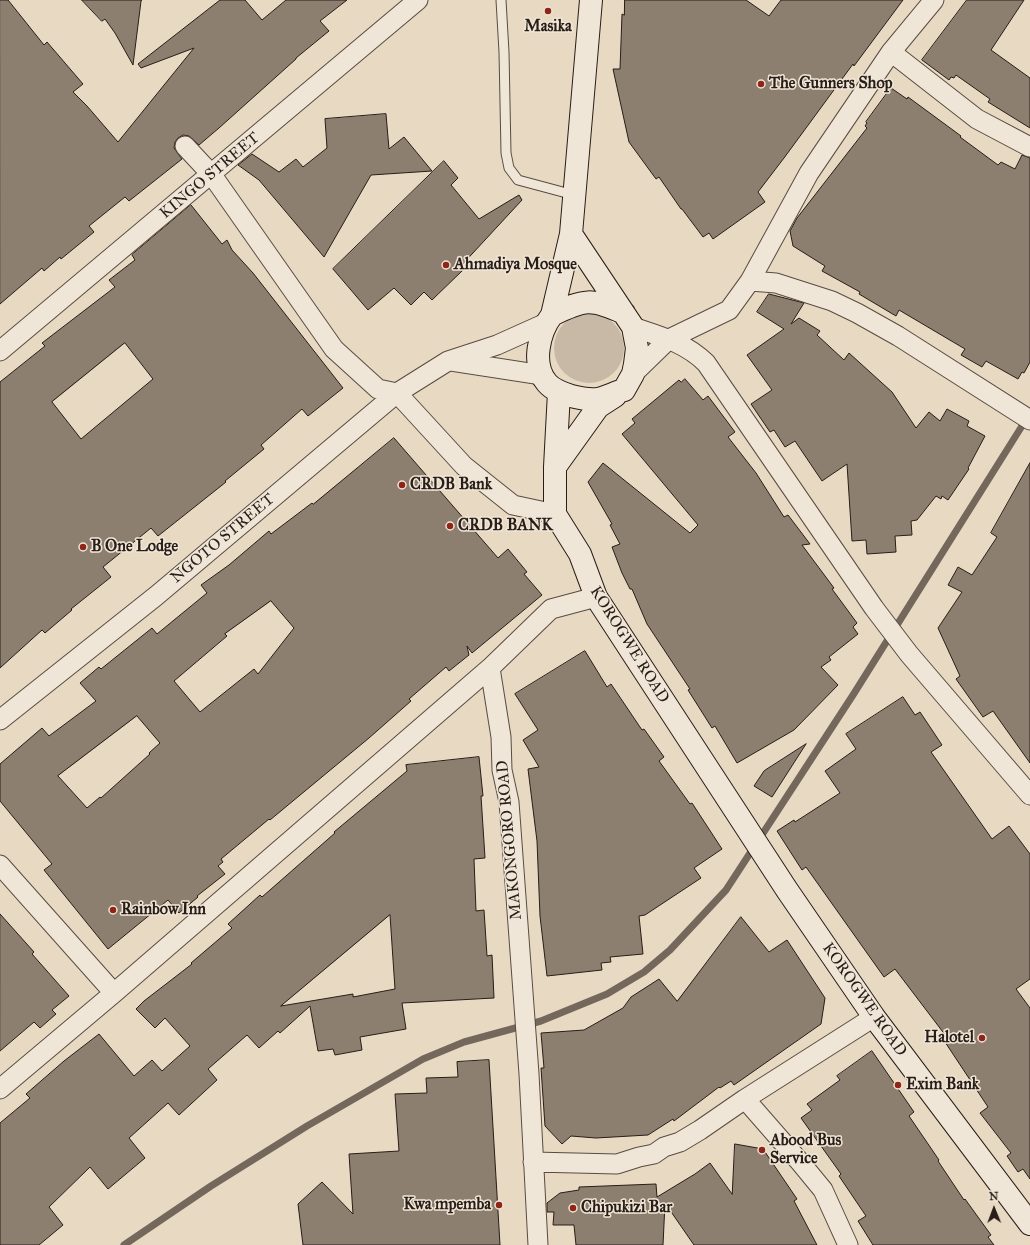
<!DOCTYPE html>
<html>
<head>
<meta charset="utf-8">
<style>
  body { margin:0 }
  #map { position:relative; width:1030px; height:1245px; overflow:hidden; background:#e8d9c2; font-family:"IM FELL Great Primer",serif }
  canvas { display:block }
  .north { position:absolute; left:974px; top:1189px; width:40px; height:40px; -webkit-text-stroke:3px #f0e6d7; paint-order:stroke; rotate:359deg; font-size:11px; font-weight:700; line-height:16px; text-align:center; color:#281d17 }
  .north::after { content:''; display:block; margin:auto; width:14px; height:18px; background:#281d17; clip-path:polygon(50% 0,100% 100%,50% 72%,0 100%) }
</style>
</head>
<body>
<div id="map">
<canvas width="1030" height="1245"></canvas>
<div class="north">N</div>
</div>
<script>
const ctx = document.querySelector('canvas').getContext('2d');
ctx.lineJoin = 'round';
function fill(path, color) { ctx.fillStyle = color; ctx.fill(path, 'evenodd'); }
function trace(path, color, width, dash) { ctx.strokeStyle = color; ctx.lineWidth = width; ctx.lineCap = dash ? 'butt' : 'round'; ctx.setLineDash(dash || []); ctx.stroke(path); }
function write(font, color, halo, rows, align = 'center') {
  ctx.font = font + ' "IM FELL Great Primer",serif'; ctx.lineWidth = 3; ctx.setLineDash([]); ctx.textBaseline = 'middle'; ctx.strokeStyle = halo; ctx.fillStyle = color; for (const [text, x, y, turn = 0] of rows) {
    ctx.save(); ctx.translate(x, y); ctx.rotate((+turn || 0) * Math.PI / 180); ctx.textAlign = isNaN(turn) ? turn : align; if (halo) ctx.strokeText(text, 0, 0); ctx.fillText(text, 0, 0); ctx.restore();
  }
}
fill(new Path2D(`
  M554 348a35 35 0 1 1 70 0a35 35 0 1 1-70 0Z`), '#c7b9a5');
trace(new Path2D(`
  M124,1245L211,1186L307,1126L423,1059L464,1042L541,1021L607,994L644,972L670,950L726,890L853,695L1027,418`), '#74675b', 7);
const building = new Path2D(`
  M0,0H8L44,45L47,42L83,84L73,92L87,106L118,142L194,48L141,68L138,64L220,0H245L262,20L286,0H347L320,21L329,31L296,58V59L219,128L199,145L189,136L183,135L178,138L175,142L174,148L182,159L129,201L125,197L89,226L94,232L61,259L60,257L44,271L42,268L0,304Z
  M82,0H142L141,1L133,65L115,33L105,19L102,21Z
  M625,0H746L769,16L781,0H903L854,66L853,64L784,158L758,192L765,202L713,239L709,233L703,237L682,209H681L659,177L656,179L629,142L613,69H620L622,14L624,15Z
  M967,0H1024L991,50L1030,78V128L988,102L990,99L956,75L954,78L951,77L949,80L922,60Z
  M891,88L907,99L908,97L961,136L960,137L998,165L1001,162L1015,169L1022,155L1030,158V362L1024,373L1022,372L1018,379L986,361L982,367L961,355L965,349L899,310L896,316L859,294L860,292L822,271L825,266L793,246L790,231L797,218L867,128L865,126L867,123L866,122Z
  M386,114L389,149L404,137L432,171L371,175L324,257L259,180L238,165L252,154L279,172L296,159L303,167L327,148L325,119Z
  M444,161L458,178L451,185L479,219L519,195L522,200L460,267L463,270L432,300L424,292L411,305L394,288L368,310L333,269Z
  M191,205L222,244L227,240L232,250L253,273L343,388L308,416L302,409L261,445L264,449L225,481L226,482L158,536L151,528L103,567L111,577L71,609L72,610L45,633L42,630L0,668V382L45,346L42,343L115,287L109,280L135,260L132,255ZM125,343L153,379L81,439L52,402Z
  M769,294L804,303L791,324L799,318L820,331L817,335L844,360L849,353L892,392L916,428L929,412L940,421L947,409L969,421L967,426L985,436L968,468L969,469L948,500L942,496L941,499L936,496L917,520L911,521L912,535L895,536L896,552L867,554L866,540L852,541L847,464L822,481L795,441L785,447L774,430L770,432L751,404L772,390L747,355L784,329L757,312Z
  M685,379L703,400L708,396L735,432L728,437L756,473L784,517L788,515L810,544L802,545L834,588L832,589L857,623L853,627L858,634L829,657L831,660L821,667L838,685L794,730L737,763L715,726L712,728L688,690L690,689L647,624L632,589H630L622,573L612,547L620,544L610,525L612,524L588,482L603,463L690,533L698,525L622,434L635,423L632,419L679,380L681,382Z
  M394,438L498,558L508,549L527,572L524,574L542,595L472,653L467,646L469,655L449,671L446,667L409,699L411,701L369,738L270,820L269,819L221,859L223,862L218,866L225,874L197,896L198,897L179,913L168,900L108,949L44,870L52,864L0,801V764L42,728L49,736L96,701L80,683L99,667L101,669L152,628L157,634L207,593L201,585L229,565L269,531L271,534L312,503L313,504ZM271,601L294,628L258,674L254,669L200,712L174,681L227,636L225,634ZM137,716L160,743L149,753L150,754L101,798L100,797L87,808L58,776Z
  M1030,463V763L993,711L983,717L956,679L960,676L938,628L962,592L948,585L958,567L972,575L997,537L991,533Z
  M585,651L607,687L611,684L642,730L644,729L664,757L659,761L690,804L692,803L722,849L694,868L701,878L645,915L639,916L643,954L610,957L611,962L601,963L602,970L547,976L540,916L537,841L528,769L539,767L523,740L538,730L515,694Z
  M903,697L915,715L920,712L942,745L931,752L992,839L1009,826L1030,854V979L1016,989L1030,1008V1179L1023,1169L1018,1172L1007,1156L1011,1153L980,1113L988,1107L945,1042L949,1040L895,969L884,977L806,867L802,870L777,831L794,820L795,822L840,793L825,771L856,749L846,734Z
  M806,744L772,797L754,786L764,771Z
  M479,757L483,796H481L485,858L474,859L476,911L484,910L487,956L492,955L494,998L402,1003L406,1029L360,1037L362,1050L335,1055L333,1049L318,1051L310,1006L280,1033L278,1031L259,1048L247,1035L208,1069L217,1080L179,1115L168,1103L129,1138L145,1158L108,1189L90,1167L49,1207L63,1225L39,1245H0V1123L30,1098L26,1094L64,1061L99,1034L134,1076L152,1060L162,1071L190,1046L165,1018L155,1028L136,1009L144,1001L192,964L191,963L232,928L228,924L260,895L262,897L335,833L334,832L407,771L406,765ZM390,915L395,989L353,997V994L281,1006Z
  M0,914L34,952L32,954L69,996L52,1010L56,1014L40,1028L34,1022L0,1051Z
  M741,917L769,952L787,940L825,998L821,1024L734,1085L731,1081L720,1088L719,1087L674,1121L673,1119L648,1135L596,1138L571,1136L562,1144L545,1126L541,1068H544L541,1033L584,1030L623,1008L631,997L659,979L677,1001Z
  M872,1051L914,1112L909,1116L939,1160L938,1161L964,1200L965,1199L991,1235L988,1237L994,1245H873L858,1221L866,1216L839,1176L841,1174L801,1118L812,1110L807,1104L840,1080L837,1076Z
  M489,1060L500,1245H303L298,1204L322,1182L353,1214L349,1154L399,1151L395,1094L427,1093L426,1078L458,1077L457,1062Z
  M735,1144L763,1149L797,1199L794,1201L817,1245H694L665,1203L663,1245H576L574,1225H553L554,1212H547V1203L560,1193L579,1190V1187L656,1184L657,1197L695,1174L710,1163L732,1194Z`);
fill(building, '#8c7f70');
trace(building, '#281d17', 1);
const lane = new Path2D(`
  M501,0L504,52L506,153L509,168L518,180L574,195`);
const street = new Path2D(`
  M891,52L977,119L1030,147
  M185,146L212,175L334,349L378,389L397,393L464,466L513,505L555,514
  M750,281L809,173L891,52L934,0
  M633,327C660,336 686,343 706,363L874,608L909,654L1030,795
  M0,351L418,0
  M451,361L542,375
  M633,374L669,339L729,310L750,281L776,283L832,301L857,313L898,336L1030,420
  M490,668L501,737L502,770L509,802L529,1074L538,1245
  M0,720L156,596L397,393L448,361L497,345L546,323
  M0,865L114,993
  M0,1089L114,993L490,668L551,609L596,597
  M745,1099L800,1162L823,1190L848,1245
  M533,1162L617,1164L639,1157L654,1154L664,1147L680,1142L700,1130L745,1099L874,1017`);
const secondary = new Path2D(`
  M571,234L633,327L637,348L635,364L633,374L624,390C616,392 607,397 598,399C590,400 579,398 571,396C562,393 553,390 547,383C531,365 539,332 552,315L571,234L591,0
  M552,315C585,299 591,298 624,313
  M559,392L555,467V514L580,554L596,597L787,890L874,1017L1030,1224
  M555,467L598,407L615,396`);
trace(lane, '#584c42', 11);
trace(street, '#584c42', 21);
trace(secondary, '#281d17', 24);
trace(lane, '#f0e6d7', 9);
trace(street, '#f0e6d7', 19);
trace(secondary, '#f0e6d7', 22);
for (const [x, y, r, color] of [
  [548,11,4,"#8f2418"],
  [761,84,4,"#8f2418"],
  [446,265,4,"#8f2418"],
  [402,485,4,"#8f2418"],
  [450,526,4,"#8f2418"],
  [83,547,4,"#8f2418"],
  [113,910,4,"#8f2418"],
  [982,1038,4,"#8f2418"],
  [898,1085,4,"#8f2418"],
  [762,1150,4,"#8f2418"],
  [499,1205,4,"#8f2418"],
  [573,1208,4,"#8f2418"]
]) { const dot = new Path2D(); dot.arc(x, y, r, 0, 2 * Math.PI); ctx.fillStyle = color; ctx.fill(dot); trace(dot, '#f0e6d7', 1.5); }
write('bold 16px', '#281d17', '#f0e6d7', [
  ["Masika",548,27,"center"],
  ["The Gunners Shop",769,84],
  ["Ahmadiya Mosque",454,265],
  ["CRDB Bank",410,485],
  ["CRDB BANK",458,526],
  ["B One Lodge",91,547],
  ["Rainbow Inn",121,910],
  ["Halotel",974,1038,"right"],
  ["Exim Bank",906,1085],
  ["Abood Bus",770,1141],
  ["Service",770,1159],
  ["Kwa mpemba",491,1205,"right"],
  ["Chipukizi Bar",581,1208]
], 'left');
write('16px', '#281d17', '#f0e6d7', [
  ["KINGO STREET",210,176,-40],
  ["NGOTO STREET",223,539,-40],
  ["KOROGWE ROAD",629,645,58],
  ["MAKONGORO ROAD",510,840,-95],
  ["KOROGWE ROAD",864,1000,55]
]);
</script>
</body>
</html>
